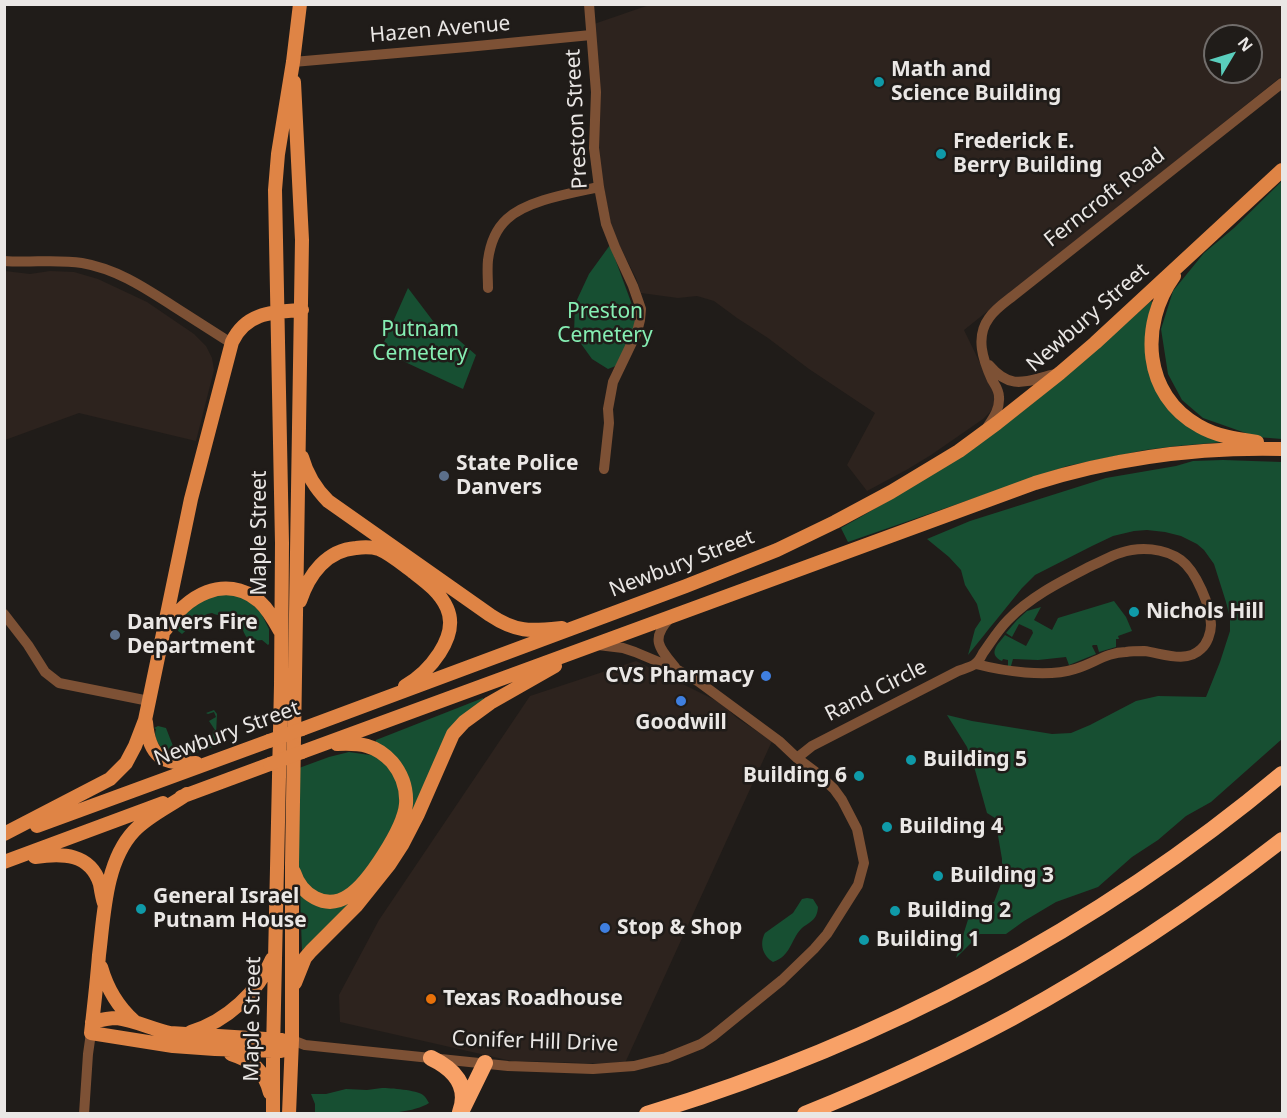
<!DOCTYPE html>
<html>
<head>
<meta charset="utf-8">
<style>
  body { margin:0 }
  #map { position:relative; width:1287px; height:1118px; overflow:hidden; background:#201c19; font-family:"Noto Sans",sans-serif }
  canvas { display:block }
  .frame { position:absolute; inset:0; border:6px solid #eae7e5; pointer-events:none }
  .north { position:absolute; left:1203px; top:24px; width:60px; height:60px; box-sizing:border-box; background:#201c19; border:2px solid #716d6b; border-radius:50%; rotate:52deg; font-size:16px; font-weight:700; line-height:24px; text-align:center; color:#eae7e5 }
  .north::after { content:''; display:block; margin:auto; width:21px; height:27px; background:#5acebd; clip-path:polygon(50% 0,100% 100%,50% 72%,0 100%) }
</style>
</head>
<body>
<div id="map">
<canvas width="1287" height="1118"></canvas>
<div class="frame"></div>
<div class="north">N</div>
</div>
<script>
const ctx = document.querySelector('canvas').getContext('2d');
ctx.lineJoin = 'round';
function fill(path, color) { ctx.fillStyle = color; ctx.fill(path, 'evenodd'); }
function trace(path, color, width, dash) { ctx.strokeStyle = color; ctx.lineWidth = width; ctx.lineCap = dash ? 'butt' : 'round'; ctx.setLineDash(dash || []); ctx.stroke(path); }
function write(font, color, halo, rows, align = 'center') {
  ctx.font = font + ' "Noto Sans",sans-serif'; ctx.lineWidth = 5; ctx.setLineDash([]); ctx.textBaseline = 'middle'; ctx.strokeStyle = halo; ctx.fillStyle = color; for (const [text, x, y, turn = 0] of rows) {
    ctx.save(); ctx.translate(x, y); ctx.rotate((+turn || 0) * Math.PI / 180); ctx.textAlign = isNaN(turn) ? turn : align; if (halo) ctx.strokeText(text, 0, 0); ctx.fillText(text, 0, 0); ctx.restore();
  }
}
fill(new Path2D(`
  M652,4L1282,5V76L964,330L993,390L995,398L994,406L990,412L983,419L931,455L908,469L867,491L847,465L875,413L809,369L768,338L737,318L714,301L697,296L678,298L641,293L636,278L612,231L599,160L594,24ZM1215,36H1251V72H1215Z
  M5,271L30,274L50,271L74,272L98,279L147,302L194,334L206,346L212,358L214,370L196,441L79,413L5,440Z
  M636,661L721,703L737,718L772,741L625,1063H582L527,1061L516,1062L340,1022L339,995L379,920L530,696Z`), '#2d231e');
fill(new Path2D(`
  M1282,181V439L1257,437L1203,418L1182,400L1168,374L1161,329L1173,291L1204,253L1234,228Z
  M610,245L641,329L618,365L608,369L592,359L574,334L575,304L589,274Z
  M408,288L433,321L453,335L476,355L463,389L405,362L384,342Z
  M1151,301L1152,302L1148,320L1146,338L1155,384L1224,442L1177,446L1145,450L1067,466L848,542L841,528C891,500 941,470 989,436C1046,396 1098,348 1151,301Z
  M1223,460L1282,462V739L1211,802L1186,816L1158,840L1132,857L1098,887L1056,902L1024,921L1006,934H980L956,958L971,910L994,902L1002,881V859L995,818L987,813L975,770L967,747L947,715L972,721L1052,734L1071,733L1090,725L1136,701L1158,696L1206,697L1220,662L1230,631V618L1226,602L1214,564L1204,550L1197,544L1181,536L1165,532L1147,530L1134,531L1113,536L1092,546L1035,575L1022,588L968,655L975,629L981,620L977,604L965,585L961,570L949,557L927,539L970,521L1106,478L1176,466L1193,461Z
  M227,593L245,598L261,612L262,615L269,629V644L268,645L262,640C259,640 256,641 253,641C246,641 243,630 241,625L239,623L237,618C229,614 219,617 212,613L207,614L200,622L198,620L182,634L173,627L198,600Z
  M1114,601L1126,617L1132,631L1118,636L1119,639H1116V647L1099,652L1097,645H1093L1092,646L1096,654L1069,665L1066,657L1038,660L1013,659L1011,666H1008V660L1003,659L1002,661C987,654 998,644 1005,635L1026,646L1033,633L1032,630L1019,624L1012,637L1006,633L1017,620L1027,611L1041,607L1034,620L1052,630L1058,618Z
  M483,698L484,700L479,703L408,824L412,803L376,744V740Z
  M214,710L217,714L216,735L220,744C201,751 177,765 161,747C156,741 154,736 156,729L154,728L158,726L166,728L173,746L179,751C190,751 204,745 212,739L213,731L215,730L209,721L216,717L214,712L208,714L206,713Z
  M349,752L370,755L371,753L388,765L400,785L399,817L375,859L347,892L329,897L311,890L299,871V768L329,757Z
  M300,893L351,900L353,903L302,952Z
  M807,898L813,899L818,907C817,921 810,921 801,929C790,941 791,956 773,962C763,956 759,944 765,933L793,913L802,899Z
  M382,1088C390,1088 417,1090 423,1095C426,1097 427,1100 429,1103C406,1118 344,1114 315,1113V1104L311,1094H326L346,1089L367,1090Z`), '#174f32');
trace(new Path2D(`
  M589,4L596,92L594,148L599,187L606,224L615,247L633,286L641,309L640,320L637,332L613,382L608,409L609,423L604,469
  M293,62L467,47L591,35
  M4,261C30,263 57,259 82,263C117,269 145,288 173,306C192,318 212,331 231,343
  M488,288C488,279 487,269 488,260C490,245 496,229 507,219C527,200 572,193 599,187
  M989,365C1012,392 1027,380 1056,374
  M988,426C994,417 1000,408 999,397C999,390 995,385 992,380C983,360 975,337 989,318C995,309 1004,303 1013,296L1282,83
  M4,614L28,645L45,672L59,683L149,701
  M670,618C650,639 659,648 675,667
  M797,758L812,746L958,671C963,669 971,667 975,664C978,662 981,657 983,653C991,642 998,630 1008,620C1031,596 1062,581 1091,566C1101,562 1110,556 1120,553C1140,546 1164,548 1181,560C1196,571 1211,607 1211,625C1211,633 1207,644 1201,649C1186,664 1162,653 1144,651C1138,651 1132,651 1126,652C1107,652 1093,664 1075,669C1047,678 1003,671 976,664
  M292,1040L305,1045L508,1066L593,1069L634,1066L666,1058L701,1044L713,1036L782,980L814,949L827,934L858,885L864,863L857,829L842,800L834,789L817,773L797,758L779,741L699,682L678,670L635,652L623,648L598,645
  M84,1114L88,1054L91,1033`), '#7d5135', 10);
trace(new Path2D(`
  M1174,276C1139,325 1143,395 1199,426C1216,436 1236,439 1257,442
  M302,457C307,475 315,488 328,501L490,615C517,633 531,631 562,628
  M300,601C309,574 327,550 356,548C364,547 372,547 379,549C391,554 402,564 413,572C426,582 440,592 447,608C460,637 428,673 405,686
  M166,629C185,596 225,573 259,601C268,609 274,620 280,631
  M146,722C149,757 163,765 196,763
  M302,729L686,586L777,550L835,522L891,492L959,451L997,423L1060,373L1095,343L1282,170
  M302,752L1035,483C1115,458 1198,447 1282,449
  M187,794C170,806 148,816 134,831C105,862 104,915 99,955C97,981 94,1007 91,1033L173,1046L215,1049L281,1051
  M181,797L270,764
  M37,826L269,741
  M4,834L110,779L126,763L135,746L145,720L191,499L232,342C246,312 273,312 302,310
  M35,857C62,853 90,853 100,884C101,890 102,897 104,903
  M4,862L163,803
  M294,872C301,894 325,911 348,896C368,884 404,828 406,804C407,788 402,774 392,762C375,744 360,743 337,744
  M101,967C107,988 117,1006 134,1021
  M295,983L305,958L311,951L357,905L389,865L402,845L418,814L453,734L464,722L490,703L555,666
  M92,1022C100,1020 108,1018 117,1018C134,1020 152,1029 170,1033L282,1040
  M191,1032C227,1021 258,992 272,959
  M231,1054C253,1061 264,1070 270,1093
  M273,1114V1051L281,685L282,543L275,190L278,154L293,62L300,4
  M289,1114L292,1040V864L302,240L294,82`), '#df8445', 14);
trace(new Path2D(`
  M431,1058C454,1069 470,1086 460,1112
  M463,1108L485,1063
  M647,1114C878,1044 1097,929 1282,774
  M805,1114C876,1085 945,1054 1012,1018C1107,966 1197,906 1282,840`), '#f8a167', 16);
trace(new Path2D(`
  M269,741L302,729
  M270,764L302,752`), '#df8445', 14);
for (const [x, y, r, color] of [
  [879,82,6,"#0f9aa8"],
  [941,154,6,"#0f9aa8"],
  [444,476,6,"#5c6f8a"],
  [1134,612,6,"#0f9aa8"],
  [115,635,6,"#5c6f8a"],
  [766,676,6,"#3f7fe0"],
  [681,701,6,"#3f7fe0"],
  [911,760,6,"#0f9aa8"],
  [859,776,6,"#0f9aa8"],
  [887,827,6,"#0f9aa8"],
  [938,876,6,"#0f9aa8"],
  [141,909,6,"#0f9aa8"],
  [895,911,6,"#0f9aa8"],
  [605,928,6,"#3f7fe0"],
  [864,940,6,"#0f9aa8"],
  [431,999,6,"#e8710a"]
]) { const dot = new Path2D(); dot.arc(x, y, r, 0, 2 * Math.PI); ctx.fillStyle = color; ctx.fill(dot); trace(dot, '#201c19', 2); }
write('21px', '#eae7e5', '#201c19', [
  ["Hazen Avenue",440,30,-5],
  ["Preston Street",577,119,-93],
  ["Ferncroft Road",1105,198,-38],
  ["Newbury Street",1088,318,-41],
  ["Maple Street",260,533,-90],
  ["Newbury Street",682,564,-21],
  ["Rand Circle",876,691,-27],
  ["Newbury Street",227,734,-20],
  ["Maple Street",253,1019,-89],
  ["Conifer Hill Drive",535,1042,2]
]);
write('bold 21px', '#eae7e5', '#201c19', [
  ["Math and",891,70],
  ["Science Building",891,94],
  ["Frederick E.",953,142],
  ["Berry Building",953,166],
  ["State Police",456,464],
  ["Danvers",456,488],
  ["Nichols Hill",1146,612],
  ["Danvers Fire",127,623],
  ["Department",127,647],
  ["CVS Pharmacy",754,676,"right"],
  ["Goodwill",681,723,"center"],
  ["Building 5",923,760],
  ["Building 6",847,776,"right"],
  ["Building 4",899,827],
  ["Building 3",950,876],
  ["General Israel",153,897],
  ["Putnam House",153,921],
  ["Building 2",907,911],
  ["Stop & Shop",617,928],
  ["Building 1",876,940],
  ["Texas Roadhouse",443,999]
], 'left');
write('21px', '#86eeb3', '#201c19', [
  ["Preston",605,312],
  ["Cemetery",605,336],
  ["Putnam",420,330],
  ["Cemetery",420,354]
]);
</script>
</body>
</html>
